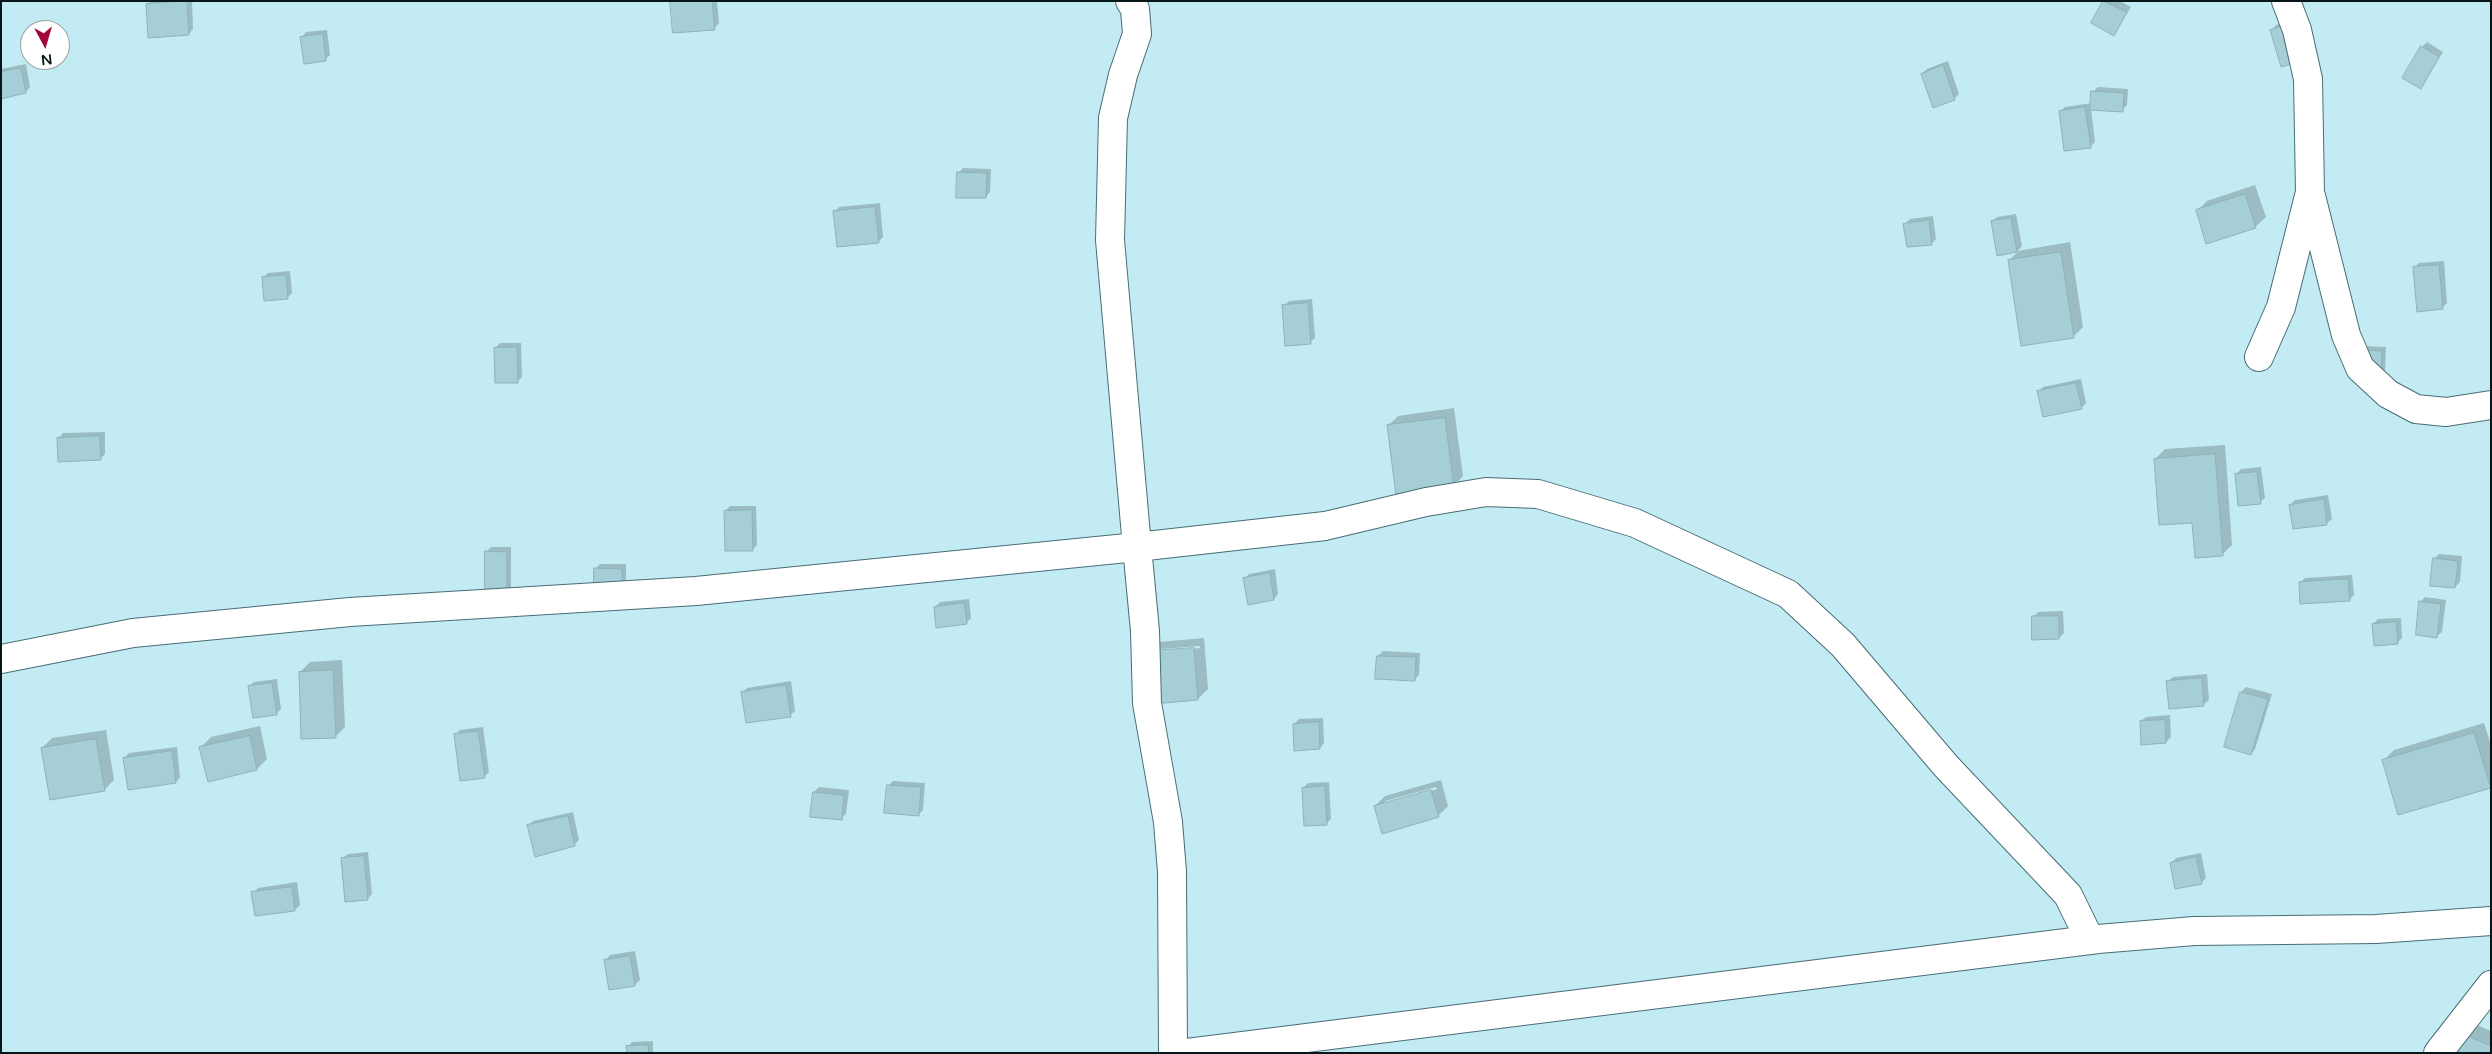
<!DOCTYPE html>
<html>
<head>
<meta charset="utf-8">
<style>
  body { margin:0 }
  #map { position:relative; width:2492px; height:1054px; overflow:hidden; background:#c2ebf4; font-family:"Varela Round",sans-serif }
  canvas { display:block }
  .frame { position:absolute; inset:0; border:2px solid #071619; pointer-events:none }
  .north { position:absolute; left:20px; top:20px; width:50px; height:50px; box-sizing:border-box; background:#fff; border:1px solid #9ca2a3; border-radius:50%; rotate:174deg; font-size:14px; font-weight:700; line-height:20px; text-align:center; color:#071619 }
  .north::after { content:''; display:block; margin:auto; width:18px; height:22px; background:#a30639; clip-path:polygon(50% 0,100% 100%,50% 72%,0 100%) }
</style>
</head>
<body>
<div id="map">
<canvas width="2492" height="1054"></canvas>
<div class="frame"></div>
<div class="north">N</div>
</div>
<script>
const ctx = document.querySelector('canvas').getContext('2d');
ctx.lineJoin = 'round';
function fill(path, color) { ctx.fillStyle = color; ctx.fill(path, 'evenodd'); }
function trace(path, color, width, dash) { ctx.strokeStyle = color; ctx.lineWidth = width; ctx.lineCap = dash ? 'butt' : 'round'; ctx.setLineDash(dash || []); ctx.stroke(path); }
fill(new Path2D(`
  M151,1H192L193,29L189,34L147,5Z
  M671,1H717L719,23L714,28Z
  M2104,1H2120L2131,7L2114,34L2092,23Z
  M2299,19L2304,59L2272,30L2276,25Z
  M327,30L330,55L325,59L302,37L306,32Z
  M2427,42L2443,52L2421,87L2422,47Z
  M1948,61L1959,94L1954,99L1922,74L1927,69Z
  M26,64L30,87L26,92L1,97V69Z
  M2098,87L2128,89L2127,105L2122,110L2091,109L2095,142L2090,147L2060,112L2065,107L2092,103L2093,92Z
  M963,168L991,169L990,192L986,197L958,173Z
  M2255,185L2266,217L2255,227L2197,211L2207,201Z
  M880,203L883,237L878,242L835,212L839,207Z
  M2016,214L2022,246L2018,251L2070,242L2083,327L2073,337L2009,260L2019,251L1998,254L1992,222L1997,217Z
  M1933,216L1936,239L1932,243L1905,224L1910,219Z
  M2444,261L2447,303L2442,308L2414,268L2419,263Z
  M290,271L292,293L287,298L263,278L268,273Z
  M1312,299L1315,338L1310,342L1284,306L1289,301Z
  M500,343H521L522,377L517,382L495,348Z
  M2364,346L2386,347L2385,372L2380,377Z
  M2081,379L2086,403L2081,408L2039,392L2043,387Z
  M1454,408L1463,476L1453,487L1388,426L1398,416Z
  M105,432V454L100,459L59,438L63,433Z
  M2225,445L2232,545L2222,555L2193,521L2155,459L2165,449Z
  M2261,467L2265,498L2260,502L2236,474L2241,469Z
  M2328,495L2332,519L2327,523L2290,505L2295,500Z
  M730,506H756L757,545L752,550L725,511Z
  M491,547H511V595L506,600L486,552Z
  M2439,554L2462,556L2460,582L2455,587L2434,559Z
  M600,564H626V598L595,569Z
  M1275,569L1278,594L1274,599L1244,579L1249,574Z
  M2352,575L2354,595L2349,600L2300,583L2305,578Z
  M2425,597L2446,600L2442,632L2437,636L2420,602Z
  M969,599L971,618L966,623L935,607L940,602Z
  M2063,611L2064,633L2059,638L2033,617L2038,612Z
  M2401,618L2402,638L2397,643L2373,624L2378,619Z
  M1204,638L1208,689L1198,699L1142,704L1138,653L1148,643ZM1200,646V648L1147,653V650Z
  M1383,651L1420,653L1419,675L1414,680L1378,656Z
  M342,660L345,727L335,737L300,672L310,662Z
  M2207,674L2209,700L2204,704L2168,682L2173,677Z
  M277,679L281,709L276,714L249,686L254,682Z
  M791,681L795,711L790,715L743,692L747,688Z
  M2246,687L2272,694L2255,749L2251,754L2241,692Z
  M2170,715L2171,737L2166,742L2141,721L2146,717Z
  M1323,718L1324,743L1320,748L1294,724L1299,719Z
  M2484,723L2491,745V787L2399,814L2384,760L2394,750Z
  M260,726L267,759L257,769L201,747L211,737Z
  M483,727L489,772L484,777L455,735L460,730Z
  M106,730L114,780L104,790L42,748L52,738Z
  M177,747L180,777L176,782L124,758L129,753Z
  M1441,780L1448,806L1438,816L1375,806L1385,796ZM1436,787L1437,789L1385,804V801Z
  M893,781L925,783L923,810L918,815L888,786Z
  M1329,782L1331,819L1326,824L1303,788L1308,783Z
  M819,787L849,790L846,814L841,818L814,792Z
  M573,812L579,840L574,845L528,826L533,821Z
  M368,852L372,894L367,899L343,858L348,854Z
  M2201,853L2206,878L2201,883L2171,863L2176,858Z
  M297,882L300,905L295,910L253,893L258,888Z
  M635,951L640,980L635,985L610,989L606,960L610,955Z
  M2463,1019L2491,1031V1053H2442Z
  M653,1041V1053H628V1047L632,1042Z`), '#0003');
const building = new Path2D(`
  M187,1L189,35L148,38L146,4Z
  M670,1H712L715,30L673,33Z
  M2103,1L2127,12L2114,36L2091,23Z
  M2294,23L2304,61L2281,67L2270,30Z
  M323,34L326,61L304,64L300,37Z
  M2421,46L2439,57L2421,89L2402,78Z
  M1943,65L1955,100L1933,108L1921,74Z
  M21,68L26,93L1,99V72Z
  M2091,91L2124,93L2123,112L2090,110Z
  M2085,107L2091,148L2064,151L2059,111Z
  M957,172L987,173L986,198H956Z
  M2245,194L2256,228L2206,244L2196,210Z
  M875,207L879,243L837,247L833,211Z
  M2011,218L2017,252L1997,256L1991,221Z
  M1929,220L1932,245L1907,247L1903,224Z
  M2061,252L2074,338L2021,346L2008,260Z
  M2439,265L2443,309L2417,312L2413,267Z
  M286,275L288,299L264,301L262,277Z
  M1308,303L1311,344L1285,346L1282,305Z
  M517,347L518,383H495L494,348Z
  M2358,350L2382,351L2381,378Z
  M2076,383L2082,409L2043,417L2037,391Z
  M1445,418L1454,488L1396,495L1387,425Z
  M100,436L101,460L58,462L57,438Z
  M2215,454L2223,556L2195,558L2192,523L2159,525L2154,459Z
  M2257,472L2261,504L2238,506L2235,474Z
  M2324,499L2327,525L2293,529L2289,505Z
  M752,510L753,551H725L724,511Z
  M485,551L507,552V601H485Z
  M2433,558L2458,561L2455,588L2430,586Z
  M594,568L622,569V604L594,603Z
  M1270,573L1274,600L1248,605L1243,578Z
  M2348,579L2350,601L2300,604L2299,582Z
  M2419,601L2441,604L2437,638L2416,635Z
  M964,603L967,624L936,628L934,607Z
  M2032,616H2059V639L2032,640Z
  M2396,622L2398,644L2374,646L2372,624Z
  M1194,648L1198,700L1141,705L1137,652Z
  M1377,656L1416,657L1415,681L1375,679Z
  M333,670L336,738L301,739L299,672Z
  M2202,678L2204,706L2169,709L2166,681Z
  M272,683L277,715L253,718L248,686Z
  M786,685L791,717L746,723L741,692Z
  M2240,692L2268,699L2251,755L2224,747Z
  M2165,720L2166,743L2141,745L2140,721Z
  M1319,722L1320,749L1294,751L1293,724Z
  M478,731L485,778L460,781L454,734Z
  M2474,733L2491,788L2398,815L2382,760Z
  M250,736L257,770L208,782L199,747Z
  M96,739L105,791L50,800L41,748Z
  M172,751L176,783L128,790L123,758Z
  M887,785L921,787L919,816L884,813Z
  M1325,786L1327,825L1304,826L1302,788Z
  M1431,790L1439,817L1382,834L1374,806Z
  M813,792L844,795L842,820L810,817Z
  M568,816L575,846L535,857L527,825Z
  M364,856L368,900L345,902L341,858Z
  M2196,857L2202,884L2175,889L2170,863Z
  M292,887L295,911L255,916L251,892Z
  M630,956L635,986L609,990L604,960Z
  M2452,1029L2491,1046V1053H2441Z
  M648,1045L649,1053H627L626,1046Z`);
fill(building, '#a6ced6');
trace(building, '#8cb3bb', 1);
const minor = new Path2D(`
  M1130,1L1135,9L1137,34L1123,75L1113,118L1110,240L1137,547L1325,526L1426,502L1486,492L1538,494L1635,523L1788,594L1843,645L1946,766L2068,895L2090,940
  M2311,196L2346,335L2360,368L2388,394L2416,409L2446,412L2491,405
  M2259,357L2281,307L2310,192L2308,79L2297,30L2286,1
  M1,659L133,633L174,629L350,612L696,591L1137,547L1145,631L1147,703L1168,822L1172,872L1173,1053
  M1187,1053L2098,939L2194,931L2376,929L2491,921
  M2438,1053L2491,985`);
trace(minor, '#486d75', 30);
trace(minor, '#fff', 28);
</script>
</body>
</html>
